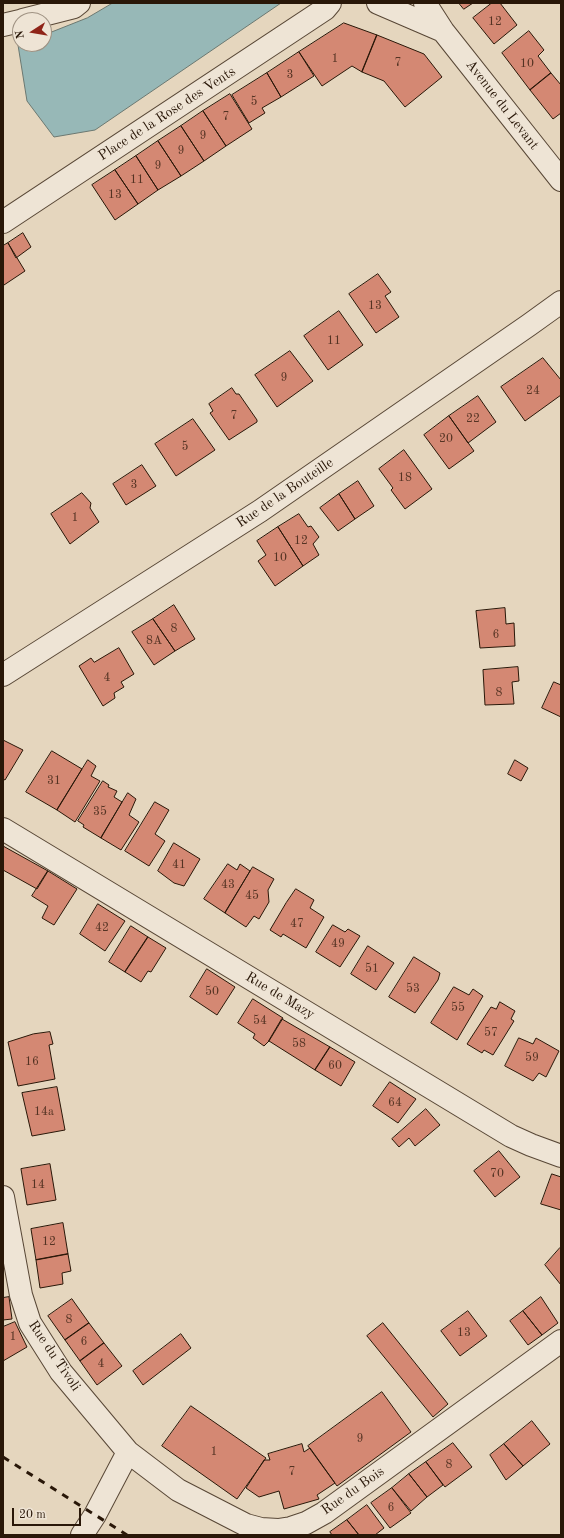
<!DOCTYPE html>
<html>
<head>
<meta charset="utf-8">
<style>
  body { margin:0 }
  #map { position:relative; width:564px; height:1538px; overflow:hidden; background:#e5d6be; font-family:"Old Standard TT",serif }
  canvas { display:block }
  .frame { position:absolute; inset:0; border:4px solid #291708; pointer-events:none }
  .north { position:absolute; left:12px; top:12px; width:40px; height:40px; box-sizing:border-box; background:#eee4d5; border:1px solid #9f9283; border-radius:50%; rotate:258deg; font-size:11px; font-weight:700; line-height:16px; text-align:center; color:#291708 }
  .north::after { content:''; display:block; margin:auto; width:14px; height:18px; background:#8f2418; clip-path:polygon(50% 0,100% 100%,50% 72%,0 100%) }
  .scale { position:absolute; left:12px; top:1508px; width:69px; height:18px; box-sizing:border-box; border:2px solid #291708; border-top:0; padding-left:5px; font-size:12px; line-height:14px; white-space:nowrap; color:#291708; -webkit-text-stroke:3px #eee4d5; paint-order:stroke }
</style>
</head>
<body>
<div id="map">
<canvas width="564" height="1538"></canvas>
<div class="frame"></div>
<div class="north">N</div>
<div class="scale">20 m</div>
</div>
<script>
const ctx = document.querySelector('canvas').getContext('2d');
ctx.lineJoin = 'round';
function fill(path, color) { ctx.fillStyle = color; ctx.fill(path, 'evenodd'); }
function trace(path, color, width, dash) { ctx.strokeStyle = color; ctx.lineWidth = width; ctx.lineCap = dash ? 'butt' : 'round'; ctx.setLineDash(dash || []); ctx.stroke(path); }
function write(font, color, halo, rows, align = 'center') {
  ctx.font = font + ' "Old Standard TT",serif'; ctx.lineWidth = 3; ctx.setLineDash([]); ctx.textBaseline = 'middle'; ctx.strokeStyle = halo; ctx.fillStyle = color; for (const [text, x, y, turn = 0] of rows) {
    ctx.save(); ctx.translate(x, y); ctx.rotate((+turn || 0) * Math.PI / 180); ctx.textAlign = isNaN(turn) ? turn : align; if (halo) ctx.strokeText(text, 0, 0); ctx.fillText(text, 0, 0); ctx.restore();
  }
}
const water = new Path2D(`
  M113,3H281L95,130L54,137L27,101L18,45L44,44V35L87,18Z`);
fill(water, '#97b8b7');
trace(water, '#6b7871', 1);
const building = new Path2D(`
  M459,3H473L464,9Z
  M492,3H500L517,25L494,44L473,18Z
  M344,23L377,35L362,72L352,66L322,86L299,52Z
  M529,31L544,50L538,56L551,73L530,90L502,53Z
  M377,35L424,54L442,77L405,107L384,81L362,72Z
  M299,52L314,76L281,97L267,73Z
  M267,73L281,97L262,108L265,113L249,123L232,95Z
  M551,73L561,85V113L553,119L530,90Z
  M230,94L252,129L226,146L203,111Z
  M203,111L226,146L204,161L181,126Z
  M181,126L204,161L181,176L158,141Z
  M158,141L181,176L158,190L136,156Z
  M136,156L158,190L138,204L115,170Z
  M115,170L138,204L115,220L92,185Z
  M23,233L31,247L16,258L8,243Z
  M8,243L25,271L4,285L3,283V246Z
  M378,274L391,292L385,296L399,317L376,333L349,294Z
  M339,311L363,345L328,370L304,336Z
  M290,351L313,381L277,407L255,375Z
  M543,358L561,380V395L525,421L501,387Z
  M232,388L236,394H239L257,420V422L229,440L210,413L213,411L209,404Z
  M478,396L496,422L468,443L449,416Z
  M449,416L474,451L449,469L424,435Z
  M193,419L215,450L176,476L155,444Z
  M404,450L432,489L405,509L391,490L393,488L379,469Z
  M142,465L156,486L126,505L113,484Z
  M358,481L374,506L355,519L339,494Z
  M82,493L91,503L90,508L99,522L70,544L51,514Z
  M339,494L355,519L338,531L320,508Z
  M299,514L308,527L311,526L319,537L313,544L319,555L303,566L278,527Z
  M278,527L303,566L275,586L258,561L266,555L257,541Z
  M174,605L195,639L175,651L153,619Z
  M505,608L506,624L514,623L515,646L480,648L476,611Z
  M153,619L175,651L154,665L132,632Z
  M119,648L134,674L121,682L124,687L114,693L115,698L103,706L79,666L91,658L94,662Z
  M518,667L519,681L512,682L514,704L485,705L483,670Z
  M554,682L561,685V717L542,708Z
  M3,740L23,750L5,780L3,779Z
  M52,751L82,769L57,810L26,792Z
  M88,760L96,766L91,776L100,781L75,822L57,810Z
  M515,760L528,768L521,781L508,774Z
  M103,781L109,785L108,787L117,791L114,797L122,802L101,838L83,827L84,825L78,821Z
  M128,793L136,799L129,815L139,822L121,850L101,838Z
  M155,802L169,810L155,834L165,841L149,866L125,851Z
  M174,843L200,859L184,886L174,883L158,871Z
  M3,846L48,871L37,889L3,870Z
  M228,864L237,870L240,864L250,871L225,913L204,899Z
  M253,867L274,879L268,890L269,902L259,919L254,916L246,927L225,913Z
  M48,871L77,889L54,925L42,918L48,906L32,896Z
  M296,889L314,900L310,908L324,917L306,948L283,934L281,937L270,930L286,903Z
  M98,904L125,921L105,951L80,934Z
  M333,925L345,932L348,929L360,936L340,967L316,952Z
  M131,926L148,937L125,972L109,962Z
  M148,937L166,948L151,972L148,971L141,982L125,972Z
  M368,946L394,963L376,990L351,974Z
  M414,957L440,973L438,980L415,1013L389,997Z
  M207,969L235,987L217,1015L190,997Z
  M454,987L469,995L473,989L483,996L457,1040L431,1023Z
  M253,999L283,1018L269,1041L264,1046L253,1038L255,1034L238,1023Z
  M500,1002L515,1011L511,1019L514,1021L493,1055L484,1050L482,1053L467,1044L491,1007L496,1009Z
  M282,1019L330,1047L315,1070L269,1041Z
  M50,1032L53,1044L49,1045L55,1079L18,1086L8,1042L33,1034Z
  M519,1038L533,1044L536,1038L559,1051L546,1077L539,1073L533,1081L505,1066Z
  M330,1047L355,1062L341,1086L315,1070Z
  M390,1082L416,1099L398,1123L373,1106Z
  M57,1087L65,1130L32,1136L22,1093Z
  M426,1109L440,1125L415,1146L409,1138L399,1147L392,1139Z
  M499,1151L520,1177L495,1197L474,1171Z
  M50,1164L56,1200L27,1205L21,1169Z
  M552,1174L561,1177V1210L541,1204Z
  M63,1223L68,1254L36,1260L31,1229Z
  M560,1248L561,1249V1285L545,1265Z
  M68,1254L71,1271L62,1273L63,1284L40,1288L36,1260Z
  M9,1297L12,1319L3,1320V1298Z
  M541,1297L558,1323L542,1335L523,1311Z
  M72,1299L89,1323L65,1340L48,1316Z
  M468,1311L487,1336L460,1356L441,1331Z
  M523,1311L542,1335L528,1345L510,1321Z
  M15,1322L27,1347L3,1361V1327Z
  M89,1323L104,1343L80,1361L65,1340Z
  M383,1323L448,1404L433,1417L367,1336Z
  M181,1334L191,1348L143,1385L133,1371Z
  M104,1343L122,1366L97,1385L80,1361Z
  M382,1392L411,1432L337,1486L308,1446Z
  M191,1406L266,1458L237,1499L162,1446Z
  M532,1421L550,1444L523,1466L504,1444Z
  M453,1443L472,1467L445,1487L426,1462Z
  M302,1444L304,1452L310,1448L335,1483L317,1495L319,1499L284,1509L279,1491L259,1497L246,1488L264,1460H270L268,1454Z
  M504,1444L523,1466L506,1480L490,1455Z
  M426,1462L443,1485L427,1497L409,1474Z
  M409,1474L427,1497L411,1511L392,1488Z
  M392,1488L411,1513L390,1528L371,1503Z
  M367,1505L384,1528L375,1535H359L347,1520Z
  M347,1520L359,1535H332L330,1532Z`);
fill(building, '#d48873');
trace(building, '#291708', 1);
const minor = new Path2D(`
  M378,3L443,31
  M425,3L443,31L561,180
  M23,20L74,7L79,3
  M3,25L20,21
  M3,222L325,9L330,3
  M3,675L260,511L529,325L561,302
  M3,1197L21,1295L30,1323L61,1372L128,1452L178,1490L246,1525L261,1529L278,1530L291,1528L306,1523L324,1513L561,1341
  M82,1535L95,1515L128,1452`);
const tertiary = new Path2D(`
  M3,829L511,1136L531,1145L561,1156`);
trace(minor, '#584736', 24);
trace(tertiary, '#584736', 24);
trace(minor, '#eee4d5', 22);
trace(tertiary, '#eee4d5', 22);
trace(new Path2D(`
  M3,1457L127,1535`), '#291708', 3, [7, 7]);
write('12px', '#543323', null, [
  ["12",495,22],
  ["1",335,59],
  ["7",398,63],
  ["10",527,64],
  ["3",290,75],
  ["5",254,102],
  ["7",226,117],
  ["9",203,136],
  ["9",181,151],
  ["9",158,166],
  ["11",137,180],
  ["13",115,195],
  ["13",375,306],
  ["11",334,341],
  ["9",284,378],
  ["24",533,391],
  ["7",234,416],
  ["22",473,419],
  ["20",446,439],
  ["5",185,447],
  ["18",405,478],
  ["3",134,485],
  ["1",75,518],
  ["12",301,541],
  ["10",280,558],
  ["8",174,629],
  ["6",496,635],
  ["8A",154,641],
  ["4",107,678],
  ["8",499,693],
  ["31",54,781],
  ["35",100,812],
  ["41",179,865],
  ["43",228,885],
  ["45",252,896],
  ["47",297,924],
  ["42",102,928],
  ["49",338,944],
  ["51",372,969],
  ["53",413,989],
  ["50",212,992],
  ["55",458,1008],
  ["54",260,1021],
  ["57",491,1033],
  ["58",299,1044],
  ["59",532,1058],
  ["16",32,1062],
  ["60",335,1066],
  ["64",395,1103],
  ["14a",44,1112],
  ["70",497,1174],
  ["14",38,1185],
  ["12",49,1242],
  ["8",69,1320],
  ["13",464,1333],
  ["1",13,1337],
  ["6",84,1342],
  ["4",101,1364],
  ["9",360,1439],
  ["1",214,1452],
  ["8",449,1465],
  ["7",292,1472],
  ["6",391,1508]
]);
write('14px', '#291708', '#eee4d5', [
  ["Avenue du Levant",502,105,52],
  ["Place de la Rose des Vents",167,114,-33],
  ["Rue de la Bouteille",285,493,-34],
  ["Rue de Mazy",280,996,31],
  ["Rue du Tivoli",54,1356,56],
  ["Rue du Bois",353,1491,-35]
]);
</script>
</body>
</html>
